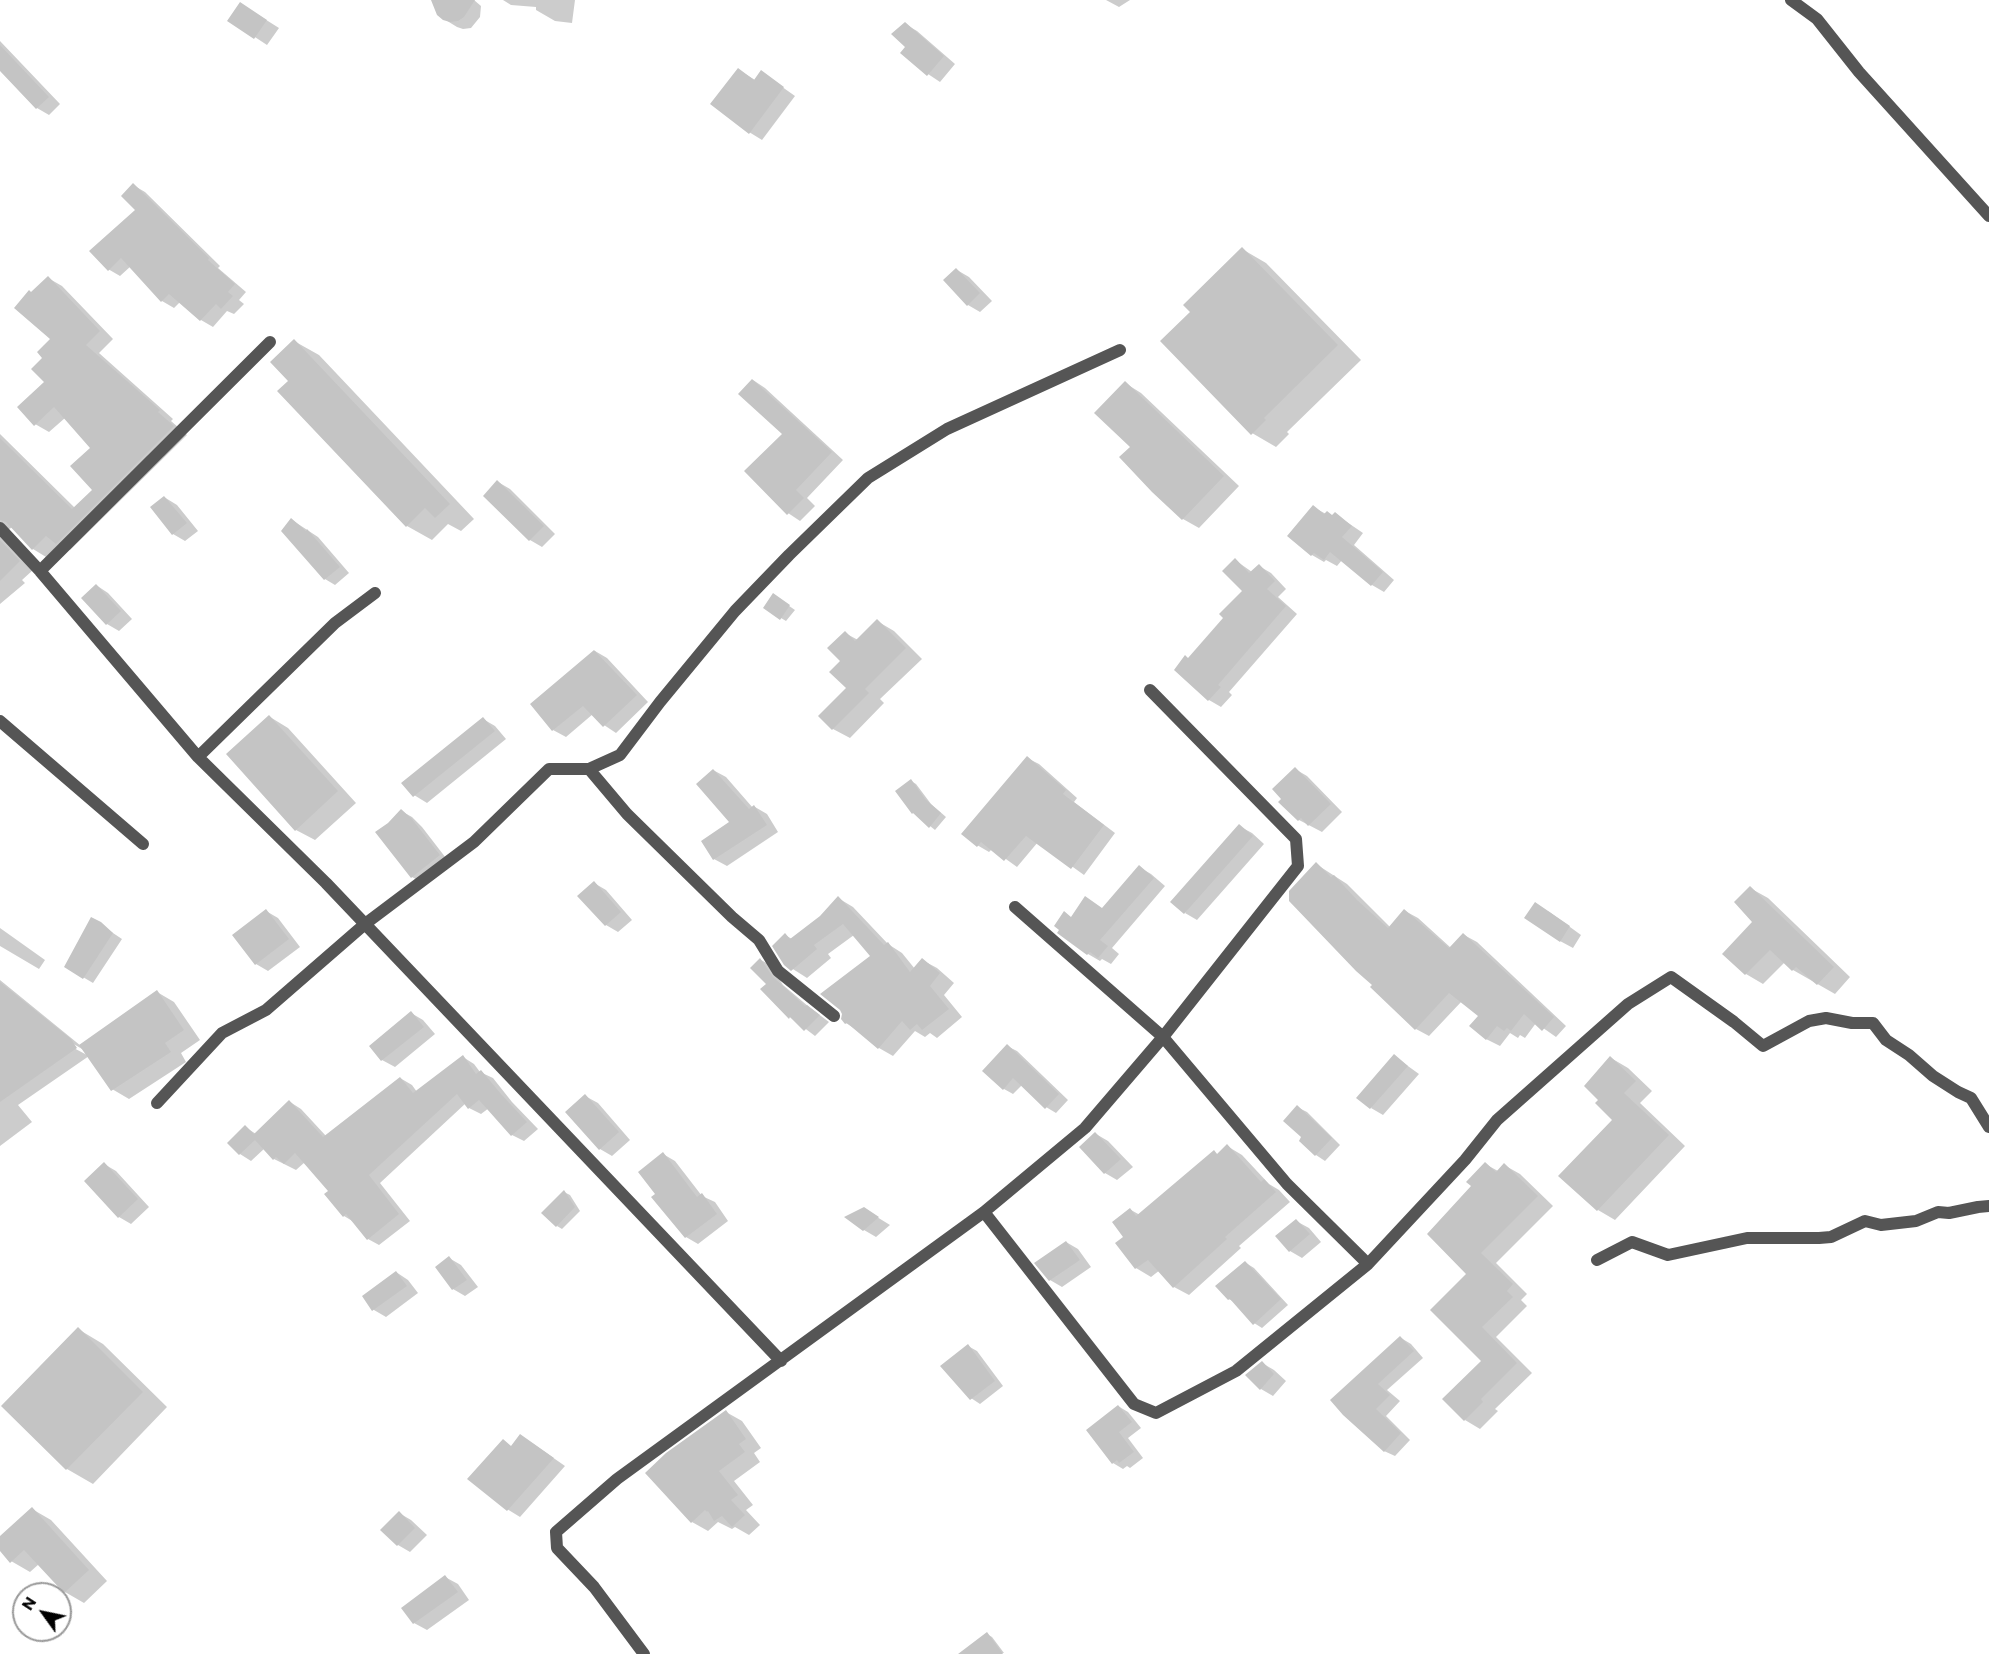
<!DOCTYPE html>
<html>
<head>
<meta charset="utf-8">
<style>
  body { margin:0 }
  #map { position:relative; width:1989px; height:1654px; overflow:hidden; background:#fff; font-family:Commissioner,sans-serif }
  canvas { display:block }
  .north { position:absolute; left:12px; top:1582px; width:60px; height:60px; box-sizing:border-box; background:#fff; border:2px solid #999; border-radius:50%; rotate:303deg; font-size:16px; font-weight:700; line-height:24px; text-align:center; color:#000 }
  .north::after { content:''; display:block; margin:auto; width:21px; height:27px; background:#000; clip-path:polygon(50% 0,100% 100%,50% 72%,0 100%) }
</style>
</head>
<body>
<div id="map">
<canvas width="1989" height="1654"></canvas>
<div class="north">N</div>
</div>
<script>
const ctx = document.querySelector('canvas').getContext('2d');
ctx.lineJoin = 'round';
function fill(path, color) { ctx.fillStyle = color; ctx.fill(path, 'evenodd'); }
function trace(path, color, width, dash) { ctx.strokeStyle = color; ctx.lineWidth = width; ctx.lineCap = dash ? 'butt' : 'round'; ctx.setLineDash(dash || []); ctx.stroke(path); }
fill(new Path2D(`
  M436,0H474L481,6L480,17L471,28L463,29L457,27L444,19Z
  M503,0H575L572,23L555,21L536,10V7L511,5Z
  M1106,0H1130L1119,7Z
  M252,11L279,28L267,45L229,20Z
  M905,24L917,31L955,64L940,82L928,74L908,47Z
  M0,41L60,104L49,115L37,108L0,69Z
  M739,70L755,80L761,72L795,96L762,140L749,132Z
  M133,185L145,192L220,266L218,268L246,292L239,300L244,304L234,314L227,311L213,327L201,320L180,302L174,308L162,301L131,266L120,276L108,269L138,210Z
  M1242,249L1266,263L1361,360L1287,432L1289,434L1276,447L1252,433L1192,312Z
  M957,270L969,277L992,301L980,312L968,305Z
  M48,278L62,286L113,339L99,353L173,419L171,421L187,435L70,550L59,544L46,557L33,549L13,527L9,529L33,570L22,580L25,583L0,604V434L75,508L94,490L92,448L65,418L49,432L35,424L60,369L52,339L32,294Z
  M294,341L319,355L474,519L461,531L448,524L432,540L407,526L290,381Z
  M753,380L765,388L843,460L807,498L815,506L800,521L788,513L784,434Z
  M1125,383L1141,393L1239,486L1199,528L1183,519L1132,447Z
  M498,482L510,489L555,534L542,547L530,540L485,496Z
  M164,497L177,505L198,531L185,541L173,534Z
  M1313,507L1326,514L1333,516L1335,514L1363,533L1354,545L1394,580L1384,592L1372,585L1342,560L1337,566L1326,560L1324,562L1312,555Z
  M292,520L318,537L349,573L335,585L325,579Z
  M1235,560L1252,572L1259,566L1271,573L1286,589L1278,597L1297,614L1229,692L1232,695L1221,707L1209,700L1189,659L1225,618L1244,591Z
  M96,585L108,593L132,619L119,631L107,624Z
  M779,599L795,610L786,621L781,618Z
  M877,621L894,631L922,659L880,699L884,703L850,738L833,729L820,716L848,688L842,661L845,633L858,640Z
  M595,651L607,658L648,702L616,733L604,725L593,714L566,737L553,730Z
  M270,717L288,728L356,803L315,840L296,830Z
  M483,719L495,726L506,739L427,803L414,795Z
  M1027,758L1039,764L1077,798L1074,802L1115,833L1084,875L1038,842L1017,867L992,849L989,852L977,845Z
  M1295,769L1307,776L1342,812L1322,832L1299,820Z
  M713,770L726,777L753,808L755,807L767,814L778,832L727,866L714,859L703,841L731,823Z
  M911,781L916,784L931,804L946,817L935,830L930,826Z
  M401,811L412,817L422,827L449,862L423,883L412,877L389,824Z
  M1239,826L1252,833L1264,844L1197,920L1185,913Z
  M1316,864L1347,884L1390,927L1405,911L1418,918L1451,948L1464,935L1477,942L1566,1026L1556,1037L1536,1023L1525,1038L1520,1035L1518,1038L1510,1033L1500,1046L1486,1039L1480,1016L1462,1001L1429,1036L1416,1029L1374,985Z
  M1139,867L1151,874L1165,886L1112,948L1119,954L1111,964L1102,959L1100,961L1088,954L1072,918L1103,909Z
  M594,883L606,890L632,920L618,932L606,925Z
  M1750,888L1768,898L1850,977L1835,994L1793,970L1785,962L1763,984L1746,974L1754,922Z
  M838,898L853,907L888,944L902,953L915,969L922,960L937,968L954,983L944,995L962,1017L937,1038L930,1033L925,1037L915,1031L893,1056L879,1048L857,1030L846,1023L872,957L854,935L828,954L831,958L807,978L785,964V935L792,939L821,917Z
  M266,911L278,918L300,947L268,971L256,964Z
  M1548,911L1581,935L1573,948L1560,941Z
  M101,925L122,939L93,983L66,967Z
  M0,928L45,960L39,969L0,946Z
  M761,960L770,965L783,985L809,1007L829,1022L815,1036L790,1017L768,984Z
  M0,980L81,1046L157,992L174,1002L200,1040L181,1053L186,1062L129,1099L112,1089L89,1056L18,1105L32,1122L0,1146ZM72,1043L87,1052V1055L70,1046Z
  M411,1013L423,1020L435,1034L395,1067L382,1060L371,1046Z
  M1007,1046L1017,1051L1068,1100L1056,1113L1046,1107L1022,1085L1013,1094L1004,1089Z
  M1394,1056L1419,1074L1383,1115L1371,1108Z
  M463,1057L474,1064L480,1072L493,1078L512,1102L538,1129L524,1141L512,1135L489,1108L481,1114L469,1108L466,1103L380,1183L410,1221L379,1245L368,1239L354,1222L344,1216L330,1191L305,1162L296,1170L274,1159L265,1148L251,1161L240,1154L245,1127L256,1134L290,1102L301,1109L326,1136L400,1078L412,1085L417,1092Z
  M1611,1058L1628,1068L1652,1091L1640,1103L1685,1146L1615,1220L1598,1210L1614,1120L1600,1100Z
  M585,1096L598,1103L630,1140L612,1156L600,1149Z
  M1297,1107L1307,1112L1340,1145L1325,1161L1316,1155L1303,1137Z
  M1096,1134L1108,1141L1133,1167L1117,1180L1105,1173Z
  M1227,1146L1242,1155L1269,1184L1279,1190L1290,1202L1239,1246L1241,1248L1189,1295L1174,1287L1160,1270L1151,1277L1136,1268L1125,1237L1131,1210L1140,1215L1214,1152L1218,1155Z
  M663,1154L675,1161L702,1196L715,1202L728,1221L698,1244L686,1237L657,1194Z
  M104,1164L116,1171L149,1207L131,1224L119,1217Z
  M1485,1164L1498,1171L1504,1165L1520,1174L1553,1206L1496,1263L1527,1294L1521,1300L1527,1306L1496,1337L1532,1373L1495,1409L1498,1411L1480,1429L1465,1420L1483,1361L1469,1274L1474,1186Z
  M564,1192L570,1195L580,1211L562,1229L557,1226Z
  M864,1209L890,1225L876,1237L864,1230Z
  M1296,1221L1309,1228L1321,1242L1302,1258L1290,1251Z
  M1066,1242L1078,1249L1091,1267L1062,1287L1050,1280Z
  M449,1258L461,1265L478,1287L465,1296L453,1289Z
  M1246,1263L1254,1268L1288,1305L1262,1328L1254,1323L1236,1303L1229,1299Z
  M396,1272L408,1280L418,1293L386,1317L374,1310L364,1296Z
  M78,1329L103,1344L167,1407L93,1484L67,1469L3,1406Z
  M1401,1338L1411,1344L1423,1358L1387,1390L1400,1401L1386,1416L1410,1440L1395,1456L1384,1451L1344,1414Z
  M968,1346L977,1351L1003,1386L980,1404L971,1398Z
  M1262,1363L1274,1370L1286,1381L1273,1396L1261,1389Z
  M1118,1406L1128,1412L1141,1428L1128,1438L1143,1458L1130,1468L1127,1466L1123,1469L1113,1463Z
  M726,1412L742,1421L761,1448L754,1453L760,1462L734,1481L753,1505L746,1510L760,1525L749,1535L735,1527L732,1529L718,1522L708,1531L692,1522Z
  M503,1441L512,1447L532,1443L565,1466L520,1517L507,1509Z
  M32,1509L51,1520L107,1581L84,1603L65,1592L39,1564L30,1572L11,1561L0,1549V1538Z
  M399,1513L411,1520L427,1535L410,1552L398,1545Z
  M445,1577L458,1584L469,1600L427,1630L414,1623Z
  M987,1634L992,1637L1004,1653L981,1654Z`), '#0003');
fill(new Path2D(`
  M431,0H475L464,17L458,21L450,22L443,20L437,15Z
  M240,2L267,20L254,39L227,21Z
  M905,22L944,56L927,76L900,53L905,47L891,34Z
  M0,45L49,97L36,109L0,71Z
  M738,68L754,80L761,70L784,87L749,134L710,104Z
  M133,183L209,258L208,260L235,284L228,292L233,296L221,309L216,304L200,321L169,294L161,302L121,258L108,271L89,251L135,210L121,196Z
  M1242,247L1338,345L1264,418L1266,420L1251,435L1160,341L1190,312L1183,305Z
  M956,268L980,293L967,306L943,280Z
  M48,276L100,331L86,345L160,410L158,412L174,426L56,544L46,536L32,550L6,522L0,520V438L72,509L92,490L70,466L90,448L54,407L34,426L17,407L44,382L31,369L42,358L37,352L50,339L14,308L29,290L31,292Z
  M294,339L450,504L435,518L425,508L406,527L277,391L288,381L270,362Z
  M752,379L832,452L796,490L804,498L787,515L744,471L782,434L738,394Z
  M1125,381L1224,476L1182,520L1152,492L1119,457L1130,447L1094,413Z
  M497,480L544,526L529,541L483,496Z
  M164,496L187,523L172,535L150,507Z
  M1313,505L1324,514L1327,511L1332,515L1335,512L1352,526L1342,537L1383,572L1371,586L1330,552L1324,560L1314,553L1311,556L1287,536Z
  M291,518L306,531L307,529L340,567L324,580L281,531Z
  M0,540L20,561L0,581Z
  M1235,558L1249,573L1259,564L1275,581L1267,589L1286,606L1218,685L1221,687L1208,701L1174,670L1185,655L1188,658L1223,618L1219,614L1242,591L1222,571Z
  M96,584L121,611L106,625L81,598Z
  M773,593L790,605L780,620L763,608Z
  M877,619L906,648L865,689L869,693L832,730L818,716L846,688L829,672L840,661L827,648L845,631L855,641Z
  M594,650L637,695L603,727L583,706L552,731L530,704Z
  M269,715L338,791L295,831L226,754Z
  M483,717L495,731L413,797L401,783Z
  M1027,756L1066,790L1063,794L1104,825L1071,869L1026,836L1004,861L981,842L977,847L961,834Z
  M1295,767L1331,804L1308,826L1301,818L1298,821L1278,802L1281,799L1272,789Z
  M713,769L749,809L754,805L767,825L713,860L701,841L729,822L696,784Z
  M911,779L925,799L941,813L929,828L913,813L912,814L895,791Z
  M401,809L412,819L440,855L411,878L375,832L388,823Z
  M1239,824L1253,836L1184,914L1170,902Z
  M1316,862L1331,877L1334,875L1357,900L1388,928L1404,909L1449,948L1463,933L1554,1017L1542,1031L1524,1014L1511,1031L1507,1028L1504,1031L1497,1026L1486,1040L1469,1026L1478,1016L1449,993L1415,1030L1370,987L1372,985L1356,971L1289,901V891Z
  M1139,865L1154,878L1100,940L1108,946L1098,958L1090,952L1087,955L1057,933L1059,930L1054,926L1064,911L1071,917L1085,896L1102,908Z
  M594,881L621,912L605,926L577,896Z
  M1750,886L1834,967L1817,985L1796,967L1792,971L1770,950L1745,975L1722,954L1752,922L1734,902Z
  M838,896L884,945L888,942L910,972L922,958L940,973L930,986L949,1009L922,1030L917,1024L910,1030L902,1021L878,1049L847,1023L845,1024L841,1019L842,1014L840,1010L820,994L870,956L843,924L814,945L817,949L791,971L784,965L772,946L785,933L790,939L820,916Z
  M1535,902L1570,926L1560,942L1524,918Z
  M266,909L289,939L255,965L232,935Z
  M91,917L101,922L113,933L83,979L64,967Z
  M760,958L773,977L805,1006L807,1005L820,1015L804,1031L790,1017L789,1019L760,989L766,984L750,968Z
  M0,982L71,1039L77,1048L0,1102Z
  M157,990L184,1030L165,1043L171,1052L111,1091L79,1045Z
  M411,1011L424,1027L381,1061L369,1046Z
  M1007,1044L1059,1094L1045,1109L1013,1078L1003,1090L982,1071Z
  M1394,1054L1408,1066L1370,1109L1356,1098Z
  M463,1055L476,1074L481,1070L501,1094L527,1122L511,1136L479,1100L468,1109L457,1094L369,1175L399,1214L367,1240L346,1214L343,1217L324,1194L328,1191L295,1153L284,1164L276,1157L273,1160L255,1140L239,1155L227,1143L245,1125L254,1134L289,1100L323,1137L400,1077L413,1093Z
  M1610,1056L1636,1081L1624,1093L1669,1135L1597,1211L1558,1176L1612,1120L1595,1103L1598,1100L1584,1086Z
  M585,1094L619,1132L599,1150L565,1112Z
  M1297,1105L1332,1138L1315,1156L1299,1141L1301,1137L1283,1121Z
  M1095,1132L1121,1159L1104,1174L1079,1147Z
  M1227,1144L1261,1182L1264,1179L1276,1192L1225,1237L1227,1239L1173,1288L1148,1260L1135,1269L1115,1243L1123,1237L1112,1222L1130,1208L1136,1216L1214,1150L1217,1154Z
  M663,1152L697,1197L702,1193L717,1214L685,1238L651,1197L655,1194L638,1172Z
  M104,1162L138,1199L118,1218L84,1181Z
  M1485,1162L1496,1172L1504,1163L1538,1196L1481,1253L1513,1284L1507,1291L1513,1297L1482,1327L1517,1363L1481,1399L1483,1402L1464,1421L1442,1399L1481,1361L1430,1310L1466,1274L1427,1234L1471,1186L1466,1182Z
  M564,1190L575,1207L556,1227L541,1213Z
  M864,1207L879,1217L863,1231L844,1217Z
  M1296,1219L1310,1234L1289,1252L1275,1236Z
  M1066,1241L1080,1260L1049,1281L1034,1263Z
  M449,1256L467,1280L452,1290L435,1267Z
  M1245,1261L1281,1299L1253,1325L1230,1299L1228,1300L1215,1286Z
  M396,1271L407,1286L372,1311L362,1296Z
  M78,1327L143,1392L66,1470L1,1406Z
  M1400,1336L1414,1351L1378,1384L1390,1395L1376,1409L1401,1433L1384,1452L1343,1415L1330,1400Z
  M968,1344L995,1381L970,1400L940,1366Z
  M1262,1361L1274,1374L1260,1390L1245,1375Z
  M1118,1405L1132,1422L1119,1432L1134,1452L1119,1463L1117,1460L1112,1464L1086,1430Z
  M726,1410L746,1439L739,1444L745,1452L719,1471L738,1495L731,1500L745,1515L732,1527L722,1516L714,1521L708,1511L707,1512L705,1510L691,1523L645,1473L666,1453Z
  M520,1434L554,1458L507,1511L467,1479L503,1439L511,1446Z
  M32,1507L89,1570L64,1593L24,1550L10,1563L0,1551V1536Z
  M399,1511L415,1528L397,1546L380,1530Z
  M445,1575L458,1592L413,1624L401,1608Z
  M987,1632L1003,1654H958Z`), '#c4c4c4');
trace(new Path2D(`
  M1791,0L1817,19L1859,72L1989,216
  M0,528L40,571L198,757L326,883L781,1361
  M40,571L270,342
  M0,721L143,844
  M198,757L335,623L375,593
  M589,769L627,814L732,917L759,940L778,971L834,1016
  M1015,907L1163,1037L1287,1184L1368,1264
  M157,1103L222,1033L266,1010L365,924L474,842L549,769H589L620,755L660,702L735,611L789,555L868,478L947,429L1120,350
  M984,1212L1134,1404L1156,1413L1236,1371L1368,1264L1465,1160L1497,1120L1628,1004L1671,977L1734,1022L1763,1046L1809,1021L1826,1018L1852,1023H1873L1886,1040L1909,1055L1933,1076L1958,1092L1971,1098L1989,1127
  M1597,1260L1632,1242L1668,1255L1747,1238H1819L1831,1237L1865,1221L1881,1225L1916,1221L1938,1212L1949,1213L1978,1207L1989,1206
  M644,1654L594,1587L557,1548L556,1532L617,1479L984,1212L1085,1128L1163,1037L1298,866L1296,839L1150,690`), '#555', 12);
</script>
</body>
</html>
